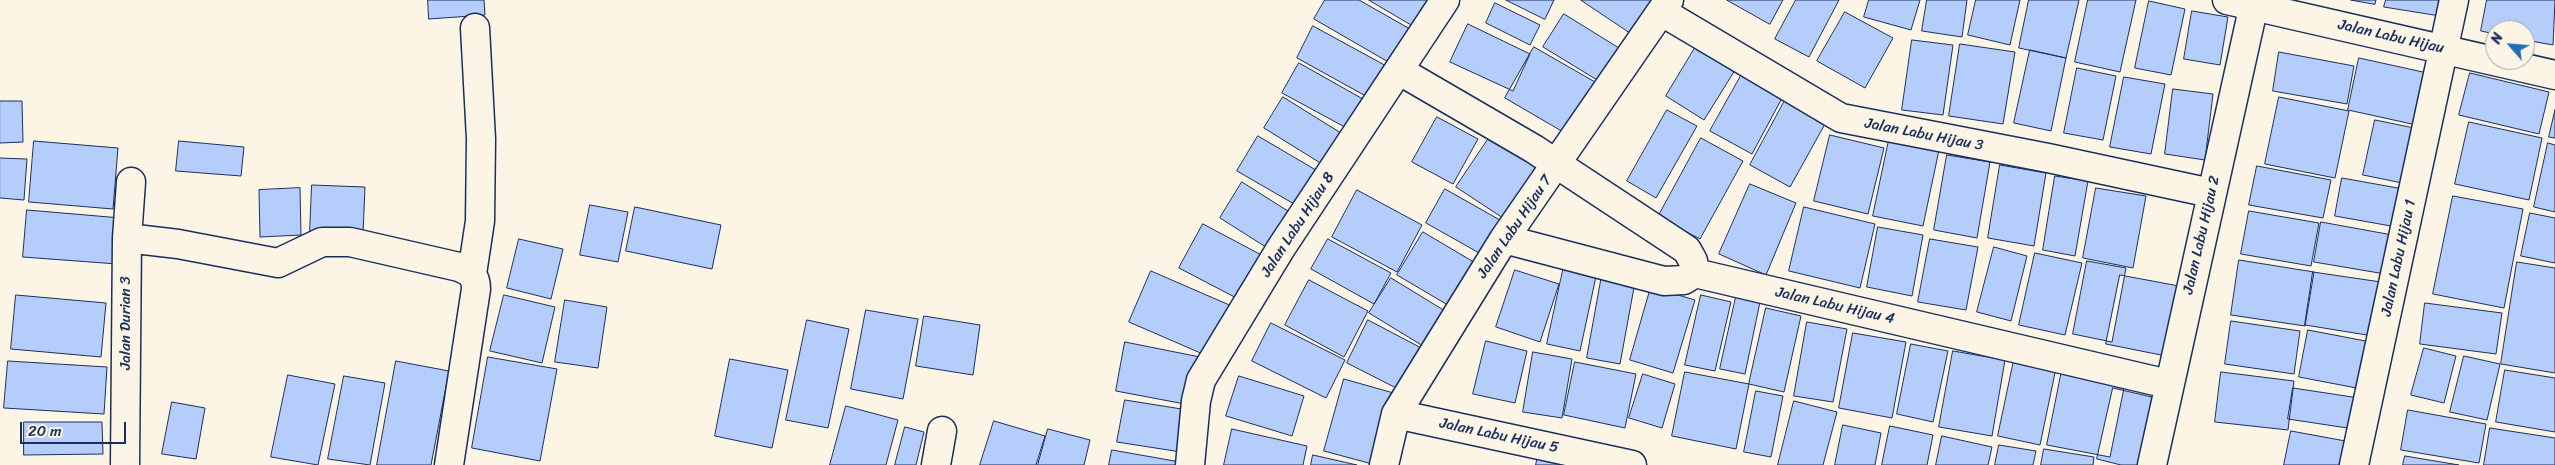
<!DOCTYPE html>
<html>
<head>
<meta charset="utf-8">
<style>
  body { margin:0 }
  #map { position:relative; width:2555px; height:465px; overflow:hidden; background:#fcf5e5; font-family:Sriracha,sans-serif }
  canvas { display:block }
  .north { position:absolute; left:2485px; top:20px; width:50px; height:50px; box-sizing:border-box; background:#fcf5e5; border:1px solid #a2a6af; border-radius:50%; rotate:297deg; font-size:14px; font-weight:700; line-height:20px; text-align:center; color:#1b2f5e }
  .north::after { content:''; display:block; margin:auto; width:18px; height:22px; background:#1f6fb2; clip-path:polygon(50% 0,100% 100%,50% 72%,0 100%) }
  .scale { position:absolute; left:20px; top:422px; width:106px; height:22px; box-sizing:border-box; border:2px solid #1b2f5e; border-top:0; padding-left:6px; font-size:15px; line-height:18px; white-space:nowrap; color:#1b2f5e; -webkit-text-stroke:4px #fcf5e5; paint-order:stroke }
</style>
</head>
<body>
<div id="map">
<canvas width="2555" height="465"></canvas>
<div class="north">N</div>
<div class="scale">20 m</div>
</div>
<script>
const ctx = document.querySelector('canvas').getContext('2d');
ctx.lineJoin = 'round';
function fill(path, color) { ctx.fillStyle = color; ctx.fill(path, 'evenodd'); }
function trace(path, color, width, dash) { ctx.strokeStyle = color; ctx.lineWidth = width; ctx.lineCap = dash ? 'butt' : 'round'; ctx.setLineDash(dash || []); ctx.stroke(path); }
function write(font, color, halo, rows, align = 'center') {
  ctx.font = font + ' Sriracha,sans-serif'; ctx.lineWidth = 4; ctx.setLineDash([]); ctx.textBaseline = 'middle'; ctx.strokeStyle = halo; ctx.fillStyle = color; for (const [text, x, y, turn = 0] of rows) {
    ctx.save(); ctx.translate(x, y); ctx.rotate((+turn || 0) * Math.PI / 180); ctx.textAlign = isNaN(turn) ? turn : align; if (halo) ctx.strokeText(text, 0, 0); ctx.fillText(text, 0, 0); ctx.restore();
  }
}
const building = new Path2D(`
  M428,0H484L485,15L429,19Z
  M1325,0H1359L1417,33L1397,67L1314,19Z
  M1369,0H1440L1422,31Z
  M1506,0H1554L1545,19Z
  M1581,0H1659L1635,36Z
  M1727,0H1783L1770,24Z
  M1796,0H1839L1809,57L1775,39Z
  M1869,0H1920L1911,30L1864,17Z
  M1927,0H1967L1962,37L1922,31Z
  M1976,0H2020L2010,45L1968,35Z
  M2029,0H2079L2066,58L2019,48Z
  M2088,0H2136L2120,72L2075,62Z
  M2351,0H2376L2375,4Z
  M2386,0H2443L2440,16L2384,7Z
  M2487,0H2555L2553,45L2525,40V30H2495V34L2481,31Z
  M2149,1L2185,9L2171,75L2135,68Z
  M1495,3L1540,25L1530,45L1486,23Z
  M2192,11L2228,17L2220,65L2184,59Z
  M1845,12L1893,38L1865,88L1817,61Z
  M1564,14L1627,53L1607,86L1543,47Z
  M1468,24L1530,54L1513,91L1450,62Z
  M1313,26L1390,68L1373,100L1297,58Z
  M1701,38L1740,62L1704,120L1666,96Z
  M1912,40L1953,45L1943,115L1902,110Z
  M1960,44L2015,52L2003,124L1949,116Z
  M1534,47L1595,82L1565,133L1505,98Z
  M2030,50L2066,58L2051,131L2014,123Z
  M2279,52L2354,66L2347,104L2273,91Z
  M2359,58L2432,74L2421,126L2348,110Z
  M1299,63L1370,103L1354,132L1282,93Z
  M1747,65L1788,87L1752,154L1710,131Z
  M2077,68L2116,76L2103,140L2064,133Z
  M2470,73L2549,92L2539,134L2459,115Z
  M2124,77L2165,84L2151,154L2110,147Z
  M2173,89L2213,94L2205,160L2165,154Z
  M1789,93L1830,115L1790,187L1750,165Z
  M1283,97L1349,138L1330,169L1264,128Z
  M2279,97L2349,111L2335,178L2265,164Z
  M0,101H22L23,142L0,143Z
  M1667,110L1697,126L1656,198L1627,181Z
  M2555,110V138L2549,137Z
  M1437,117L1478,139L1453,184L1412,162Z
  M2375,120L2424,130L2412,185L2363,175Z
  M2469,122L2542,138L2529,200L2455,184Z
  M1495,129L1550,167L1512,224L1456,187Z
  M1830,135L1884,148L1868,214L1814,201Z
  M1258,136L1321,173L1301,208L1237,171Z
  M1701,138L1743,161L1700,239L1658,217Z
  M1889,140L1939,150L1923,226L1873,216Z
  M34,141L118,148L113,209L29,202Z
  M179,141L244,147L241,176L176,171Z
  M2548,143L2555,145V212L2534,207Z
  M1947,155L1990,162L1977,238L1934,230Z
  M0,158L27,159L24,200L0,198Z
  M2000,165L2046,173L2034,246L1988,238Z
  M2257,166L2331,180L2323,218L2249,205Z
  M2055,176L2088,181L2075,256L2043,250Z
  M2342,178L2409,190L2402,228L2335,216Z
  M1242,182L1291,213L1269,249L1220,218Z
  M1750,184L1796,203L1766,275L1719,254Z
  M312,185L365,187L363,234L310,232Z
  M300,188L301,235L260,237L259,190Z
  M2096,188L2146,196L2133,268L2083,258Z
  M1445,189L1507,224L1488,258L1426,223Z
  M1357,190L1422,225L1397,272L1332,237Z
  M2453,196L2523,209L2504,308L2433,294Z
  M590,205L628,212L618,262L580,255Z
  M635,207L721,225L712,269L626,251Z
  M1804,207L1875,224L1860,288L1789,271Z
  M27,210L121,218L117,264L23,257Z
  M2249,211L2319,223L2311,266L2241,254Z
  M2530,213L2555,218V263L2521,256Z
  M2321,222L2398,236L2391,275L2314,262Z
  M1203,224L1269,259L1246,303L1179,268Z
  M1878,227L1923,235L1912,296L1867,287Z
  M1423,232L1484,268L1458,311L1397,275Z
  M519,239L563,249L551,299L507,288Z
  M1328,239L1391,273L1374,304L1311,269Z
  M1930,239L1978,247L1966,310L1918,302Z
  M1994,247L2027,256L2011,321L1977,312Z
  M2035,253L2082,263L2065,335L2019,325Z
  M2239,260L2314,272L2305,326L2231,315Z
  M1565,261L1598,267L1580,351L1547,344Z
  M2087,261L2126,268L2112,342L2073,334Z
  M2517,262L2555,268V373L2501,364Z
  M1515,270L1559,284L1540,342L1496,327Z
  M1151,271L1234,307L1212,358L1129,322Z
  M2313,272L2381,282L2373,336L2305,325Z
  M1602,275L1635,282L1620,364L1587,358Z
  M2120,275L2179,286L2166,356L2106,344Z
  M1391,278L1450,314L1428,349L1369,313Z
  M1309,280L1368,311L1344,357L1285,325Z
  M1651,287L1695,300L1673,373L1630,360Z
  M16,295L106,303L101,357L11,349Z
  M504,295L555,307L542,363L490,351Z
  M1701,295L1731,302L1715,371L1685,365Z
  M1736,297L1760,302L1745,374L1720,369Z
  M565,300L607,307L598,368L555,362Z
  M2425,303L2502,313L2496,354L2420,344Z
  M1766,308L1801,316L1784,392L1749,384Z
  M866,310L918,319L903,399L851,389Z
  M924,316L980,325L973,375L916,366Z
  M807,320L849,329L828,428L786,420Z
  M1368,320L1427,351L1406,393L1347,363Z
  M2231,321L2300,331L2294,374L2225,364Z
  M1807,322L1847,329L1833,402L1794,396Z
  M1271,323L1345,360L1326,398L1252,361Z
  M2308,330L2376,343L2367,390L2299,377Z
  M1853,333L1906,342L1892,418L1839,408Z
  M1486,341L1527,351L1515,403L1473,394Z
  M1125,342L1200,357L1190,405L1116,391Z
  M1911,344L1948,351L1933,422L1897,414Z
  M2424,348L2456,356L2444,403L2411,395Z
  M1953,351L2005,360L1992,436L1939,427Z
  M1533,352L1572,359L1562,418L1523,412Z
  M2464,356L2500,364L2487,420L2450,412Z
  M488,357L557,369L540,461L472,448Z
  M730,359L788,370L772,448L715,436Z
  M2014,360L2056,368L2040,445L1998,436Z
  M8,361L107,367L104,414L4,408Z
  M396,361L449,371L431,465H377Z
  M1575,362L1636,374L1625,428L1564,415Z
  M2062,370L2125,383L2110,457L2047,445Z
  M2505,370L2555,378V432L2496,422Z
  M1685,372L1749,384L1736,449L1672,436Z
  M2221,372L2294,381L2288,430L2215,422Z
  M1643,374L1675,384L1662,428L1629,418Z
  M288,375L335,384L318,465L271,457Z
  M344,376L385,383L370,465L328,459Z
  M1239,376L1304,396L1292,436L1226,416Z
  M1344,379L1397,394L1376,465L1324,451Z
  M2113,388L2156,398L2141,465H2121L2097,459Z
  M2293,388L2359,398L2354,429L2288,419Z
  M1756,391L1783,396L1771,457L1744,452Z
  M1125,400L1188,410L1181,452L1117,442Z
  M1794,401L1837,412L1823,465H1778Z
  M172,402L205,408L196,459L162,454Z
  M846,406L898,420L886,465H830Z
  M2408,410L2486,424L2479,463L2401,450Z
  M994,421L1045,436L1036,465H980Z
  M24,422H102L103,454L24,455Z
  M1843,425L1881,433L1875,465H1835Z
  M1890,426L1933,435L1927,465H1882Z
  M905,427L924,432L916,465H895Z
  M2490,428L2555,438V465H2484Z
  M1048,429L1090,440L1084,465H1038Z
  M1232,429L1307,446L1303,465H1224Z
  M2291,431L2351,442L2347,465H2284Z
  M1942,436L1992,447L1988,465H1936Z
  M1999,445L2036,451L2033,465H1995Z
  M2044,449L2094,457L2093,465H2041Z
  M1112,450L1186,463V465H1109Z
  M1313,455L1357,465H1311Z
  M1538,455L1576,465H1536Z
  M2405,456L2459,465H2403Z`);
fill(building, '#b4cdfb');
trace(building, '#1b2f5e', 1);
const minor = new Path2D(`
  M2227,0L2555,75
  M1662,12L1841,118L2048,158L2211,193
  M1400,71L1534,149L1687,250L1693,261L1695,273
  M127,238L178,244L278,263L322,242H350L459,267C471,272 476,276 476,289L449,465
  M1504,239L1664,281L1684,280L1695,273L2168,384
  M472,274L480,221L481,139L475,28
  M1396,414L1632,465
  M125,465L127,238L131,182
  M936,465L942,431
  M1190,465L1196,401L1201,380L1281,248L1445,0
  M1384,465L1396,414L1504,239L1669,0
  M2152,465L2255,0
  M2354,465L2454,0`);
trace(minor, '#1b2f5e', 31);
trace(minor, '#fcf5e5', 28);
write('15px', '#1b2f5e', '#fcf5e5', [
  ["Jalan Labu Hijau",2391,37,13],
  ["Jalan Labu Hijau 3",1924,135,11],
  ["Jalan Labu Hijau 8",1298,225,-57],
  ["Jalan Labu Hijau 7",1515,227,-56],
  ["Jalan Labu Hijau 2",2202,235,-77],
  ["Jalan Labu Hijau 1",2399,258,-78],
  ["Jalan Labu Hijau 4",1835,306,13],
  ["Jalan Durian 3",126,323,-90],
  ["Jalan Labu Hijau 5",1499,436,12]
]);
</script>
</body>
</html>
